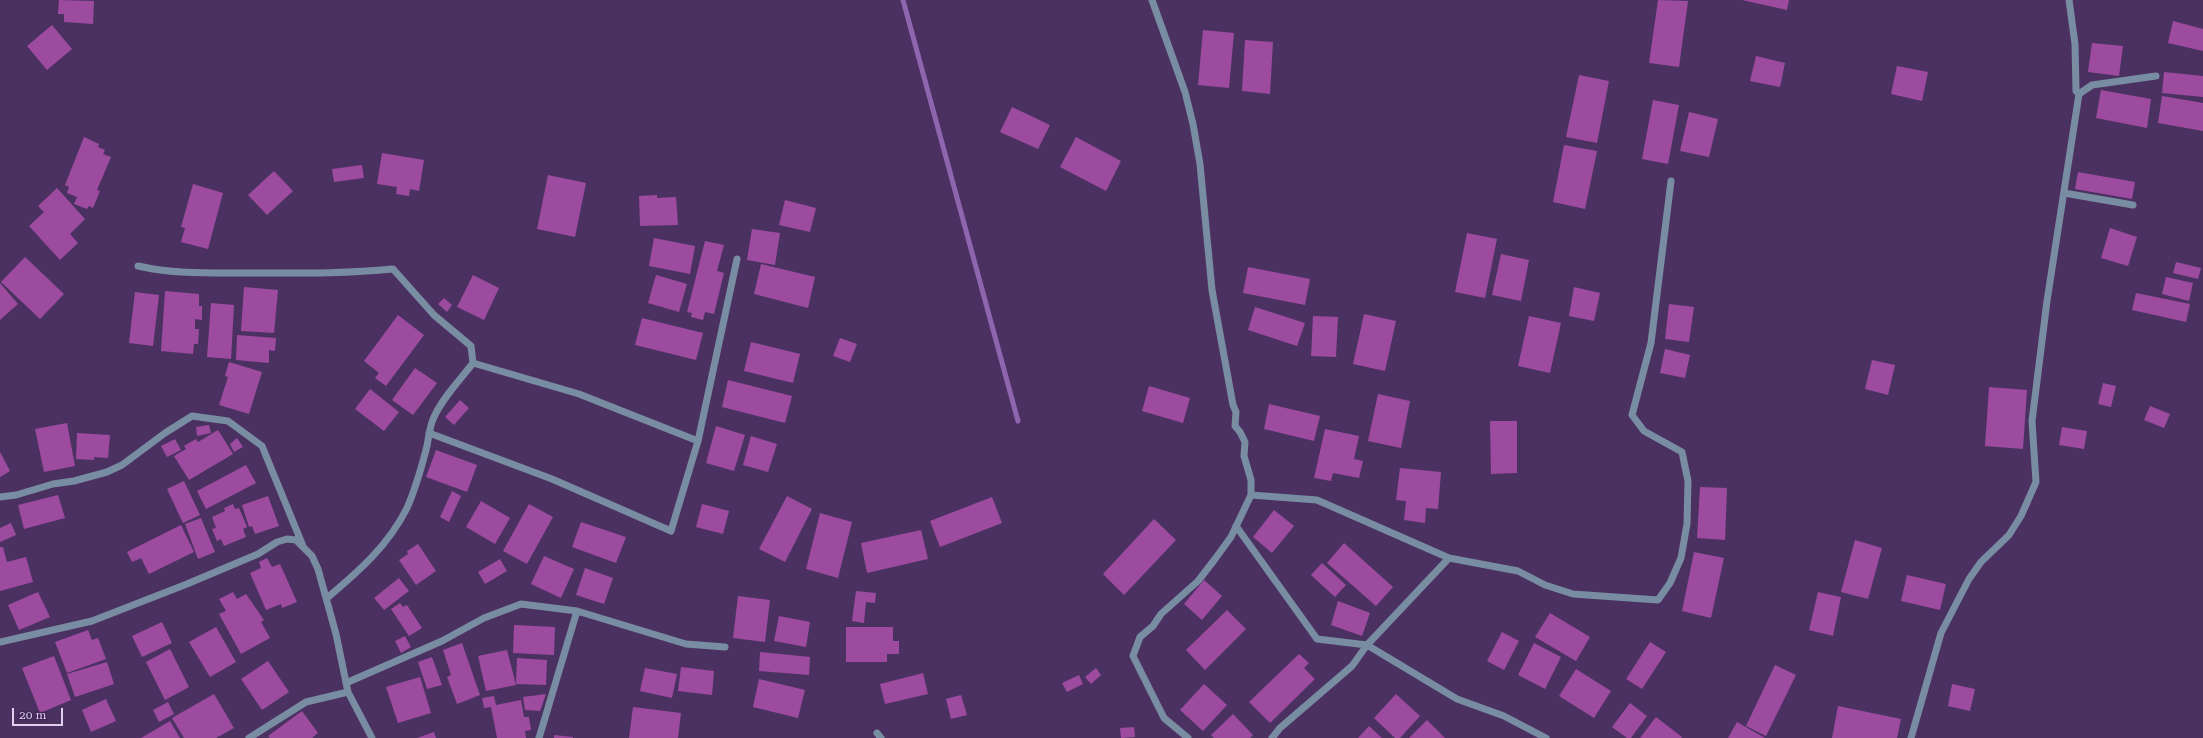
<!DOCTYPE html>
<html>
<head>
<meta charset="utf-8">
<style>
  body { margin:0 }
  #map { position:relative; width:2203px; height:738px; overflow:hidden; background:#4b3162; font-family:"Roboto Serif",serif }
  canvas { display:block }
  .scale { position:absolute; left:12px; top:708px; width:51px; height:18px; box-sizing:border-box; border:2px solid #ddcfed; border-top:0; padding-left:5px; font-size:12px; line-height:14px; white-space:nowrap; color:#ddcfed; -webkit-text-stroke:3px #402656; paint-order:stroke }
</style>
</head>
<body>
<div id="map">
<canvas width="2203" height="738"></canvas>
<div class="scale">20 m</div>
</div>
<script>
const ctx = document.querySelector('canvas').getContext('2d');
ctx.lineJoin = 'round';
function trace(path, color, width, dash) { ctx.strokeStyle = color; ctx.lineWidth = width; ctx.lineCap = dash ? 'butt' : 'round'; ctx.setLineDash(dash || []); ctx.stroke(path); }
function fill(path, color) { ctx.fillStyle = color; ctx.fill(path, 'evenodd'); }
trace(new Path2D(`
  M903,0L1018,421`), '#8f65b0', 5);
fill(new Path2D(`
  M59,0L94,1L93,24L64,22V14H58Z
  M1658,0L1688,1L1679,67L1649,63Z
  M1742,0H1789L1787,10Z
  M2173,21L2203,29V51L2168,43Z
  M52,25L72,49L47,70L27,46Z
  M1203,30L1234,33L1229,88L1198,85Z
  M1245,40L1273,42L1270,94L1242,91Z
  M2092,43L2123,46L2119,76L2088,72Z
  M1756,56L1785,63L1780,87L1750,81Z
  M1897,66L1928,72L1922,101L1891,94Z
  M2164,72L2203,76V97L2162,93Z
  M1579,75L1609,81L1597,143L1566,137Z
  M2101,90L2151,99L2147,128L2096,118Z
  M2162,96L2203,103V131L2158,123Z
  M1653,100L1679,105L1668,164L1642,159Z
  M1012,107L1050,125L1038,149L1000,132Z
  M1689,112L1718,119L1709,157L1680,151Z
  M84,137L99,144L98,147L105,150L103,154L111,157L97,190L100,191L93,208L89,206L87,209L74,204L77,197L67,193L69,187L65,185Z
  M1076,137L1121,161L1106,191L1060,167Z
  M1564,145L1597,151L1585,209L1553,202Z
  M382,153L424,160L419,191L410,189L409,196L396,194L397,187L377,184Z
  M362,165L364,178L334,182L332,169Z
  M274,171L293,191L267,215L248,195Z
  M2078,172L2135,182L2132,199L2075,189Z
  M548,175L586,183L575,237L537,229Z
  M193,184L223,193L208,249L181,242L185,228L181,227Z
  M57,188L85,219L70,234L78,243L60,260L29,226L44,212L38,206Z
  M657,195V198L676,197L678,225L640,226L639,196Z
  M785,200L816,208L810,232L779,225Z
  M2110,228L2137,237L2128,266L2101,258Z
  M752,229L780,233L775,265L747,260Z
  M1467,233L1497,239L1485,298L1455,292Z
  M654,238L695,246L690,274L649,266Z
  M705,241L724,245L717,271L724,273L714,314L705,312L703,320L691,317L692,313L687,312Z
  M1501,254L1529,260L1521,301L1492,295Z
  M25,257L64,294L40,319L1,282Z
  M2176,262L2201,268L2198,279L2173,273Z
  M761,264L815,277L808,308L754,294Z
  M1248,267L1310,279L1305,305L1243,293Z
  M473,275L499,288L484,320L457,307Z
  M656,275L687,284L679,312L648,303Z
  M2166,277L2193,283L2189,301L2162,294Z
  M0,283L18,304L0,320Z
  M244,287L278,290L274,333L241,331Z
  M1574,287L1600,293L1594,321L1569,316Z
  M165,291L199,294V306H202V320L195,319V329H199L198,344H194L193,354L161,351Z
  M135,292L159,295L153,346L129,343Z
  M2136,293L2190,304L2186,322L2132,310Z
  M444,298L452,305L447,312L438,304Z
  M211,303L234,305L231,359L207,357Z
  M1669,304L1694,307L1689,342L1665,339Z
  M1255,307L1305,323L1297,346L1248,330Z
  M1364,314L1396,321L1385,371L1353,364Z
  M398,315L424,335L386,386L375,378L379,373L364,361Z
  M1313,316L1338,317L1336,357L1311,356Z
  M1529,316L1561,323L1550,373L1518,366Z
  M642,318L703,333L696,360L635,345Z
  M237,335L276,338L275,351L269,350V363L236,360Z
  M840,338L857,344L850,362L833,356Z
  M751,342L800,354L793,383L744,371Z
  M1665,349L1690,355L1685,378L1660,373Z
  M1872,360L1895,365L1888,395L1865,389Z
  M229,362L262,372L249,414L219,405L228,377L225,376Z
  M415,368L437,383L413,415L392,400Z
  M728,380L792,396L785,423L722,407Z
  M2103,383L2116,386L2111,407L2098,404Z
  M1149,386L1190,398L1183,423L1142,411Z
  M1989,387L2027,390L2023,449L1985,446Z
  M370,389L399,412L384,431L355,409Z
  M1378,394L1410,401L1401,448L1368,441Z
  M460,400L469,408L454,425L445,417Z
  M1269,404L1320,416L1314,441L1264,429Z
  M2150,406L2170,414L2164,428L2144,420Z
  M1490,421H1517V473L1491,474Z
  M67,423L75,466L44,472L35,429Z
  M209,425L211,433L197,436L196,427Z
  M716,426L745,435L734,471L706,463Z
  M2062,427L2087,431L2084,449L2059,445Z
  M1325,429L1359,436L1354,459L1363,461L1359,478L1333,473L1331,481L1314,478Z
  M218,430L233,454L189,480L174,456L186,449L184,446L196,439L198,442Z
  M77,433L110,435L108,458L94,457V460L76,459Z
  M751,436L777,444L768,472L743,465Z
  M237,438L243,447L234,452L230,444Z
  M175,439L181,450L167,457L161,446Z
  M436,450L477,465L467,492L426,477Z
  M0,452L10,471L0,477Z
  M246,465L256,483L206,509L197,491Z
  M1400,468L1441,472L1438,509L1426,508L1425,523L1404,520L1406,501L1396,500Z
  M184,481L200,515L183,523L167,489Z
  M1700,487L1727,488L1725,540L1697,538Z
  M452,491L461,496L449,522L440,517Z
  M58,495L65,518L24,529L18,505Z
  M268,496L279,526L255,534L252,526L249,527L242,505Z
  M787,496L812,509L785,562L759,549Z
  M992,497L1002,523L940,547L930,521Z
  M481,501L510,518L495,544L466,527Z
  M233,504L235,509L239,508L247,527L243,529L246,537L224,546L221,539L217,541L212,529L216,528L212,517L225,511L224,508Z
  M529,504L553,517L527,564L503,551Z
  M702,504L729,511L723,534L696,527Z
  M1274,510L1294,526L1272,553L1253,537Z
  M820,513L852,522L838,578L806,569Z
  M201,518L215,552L198,559L185,524Z
  M1154,519L1176,540L1124,595L1103,574Z
  M581,522L626,537L616,563L572,547Z
  M11,523L16,535L0,542V528Z
  M181,525L194,552L149,574L141,558L132,562L127,552Z
  M921,530L928,559L867,573L861,543Z
  M1855,540L1882,548L1868,599L1841,592Z
  M1344,543L1393,587L1376,606L1327,563Z
  M418,544L436,571L416,585L399,560L408,554L407,551Z
  M0,547H3L7,562L26,557L33,582L0,591Z
  M1694,552L1724,558L1711,618L1682,611Z
  M544,556L574,569L561,598L531,584Z
  M267,558L272,567L280,564L297,602L282,608L281,604L266,610L250,573L261,568L259,562Z
  M500,559L507,571L485,584L478,572Z
  M1322,563L1346,585L1335,597L1311,575Z
  M585,568L613,578L604,604L576,595Z
  M1907,575L1946,584L1940,610L1901,601Z
  M399,578L409,591L384,610L374,598Z
  M1204,580L1222,596L1202,620L1184,604Z
  M856,591L876,593L875,603L866,602L864,623L852,621Z
  M38,592L50,617L19,630L8,605Z
  M233,592L237,599L246,594L264,620L261,622L270,638L241,654L219,614L226,611L219,599Z
  M1818,592L1841,597L1833,636L1809,630Z
  M738,596L770,600L765,642L733,638Z
  M1338,601L1370,613L1362,636L1331,625Z
  M400,603L403,607L407,605L422,628L409,636L391,609Z
  M1227,610L1246,629L1205,670L1186,650Z
  M1550,613L1590,637L1576,661L1535,637Z
  M779,616L810,622L806,647L774,641Z
  M162,622L172,643L142,657L132,636Z
  M514,625L555,627L554,655L513,653Z
  M216,627L236,662L210,677L189,642Z
  M846,627H893V641H899V654H887V662H846Z
  M88,630L92,640L98,638L106,659L67,673L55,642Z
  M1502,632L1519,641L1504,670L1487,661Z
  M405,636L411,647L401,653L395,641Z
  M1650,642L1666,652L1642,689L1626,679Z
  M462,643L480,695L457,704L447,677L451,675L443,650Z
  M1534,643L1561,657L1545,689L1518,675Z
  M170,649L189,687L165,700L146,662Z
  M507,650L516,685L486,691L478,656Z
  M760,652L810,657L809,675L759,671Z
  M1299,654L1309,663L1304,668L1315,679L1270,723L1249,702Z
  M54,656L71,700L40,713L22,668Z
  M432,657L442,685L427,689L418,662Z
  M517,658L547,660L546,685L516,684Z
  M268,661L289,692L262,710L241,679Z
  M107,662L114,684L75,697L67,674Z
  M1775,665L1796,675L1766,736L1746,726Z
  M681,667L714,671L712,695L678,691Z
  M645,668L677,674L672,698L640,691Z
  M1096,668L1101,675L1091,684L1085,677Z
  M1576,669L1611,691L1594,718L1559,696Z
  M923,673L928,694L885,704L880,684Z
  M1079,675L1083,684L1067,692L1062,683Z
  M420,677L431,713L398,723L386,687Z
  M759,679L805,690L798,718L753,707Z
  M1204,684L1227,705L1203,731L1180,710Z
  M1952,684L1975,689L1970,711L1948,706Z
  M214,694L234,728L216,738H184L172,718Z
  M546,694L540,711L525,710L523,697Z
  M1396,694L1420,716L1400,738H1395L1374,718Z
  M961,695L967,715L951,719L946,699Z
  M494,696L496,705L521,700L524,717H529L531,730L525,731L526,738H497L491,707L484,708L482,698Z
  M106,699L116,721L91,732L82,710Z
  M168,702L174,714L159,722L153,710Z
  M1630,703L1647,716L1631,738H1627L1612,727Z
  M1838,706L1901,719L1897,738H1832Z
  M633,707L681,713L678,738H629Z
  M302,711L318,733L312,738H270L268,736Z
  M1233,714L1253,735L1250,738H1214L1211,735Z
  M1656,717L1682,737L1681,738H1640Z
  M1427,720L1445,738H1409Z
  M170,721L180,738H141Z
  M1737,722L1765,738H1728Z
  M1369,726L1382,738H1358Z
  M1134,727L1135,737L1121,738L1120,728Z
  M434,732L436,738H417Z
  M554,735L573,737V738H554Z`), '#9d4b9e');
trace(new Path2D(`
  M1152,0L1185,92L1193,124L1200,164L1212,290L1233,405L1236,412L1235,426L1240,432L1245,442L1244,456L1251,480V495L1231,537L1215,559L1198,581L1161,614L1153,626L1140,637L1133,656L1164,718L1188,738
  M2069,0L2075,44L2076,91L2079,94
  M2064,193L2133,205
  M138,266C173,274 208,273 244,273C294,273 343,274 393,269L434,315L471,346L473,363C460,380 443,397 434,417C429,427 429,439 426,450C421,469 415,490 407,508C388,546 359,571 327,598
  M473,363L579,394L698,441
  M429,433L552,479L671,531L698,441L737,259
  M1251,495L1317,500L1449,558L1518,571L1545,585L1573,594L1658,600L1670,583L1681,558L1687,524L1688,481L1682,452L1644,431L1632,415L1651,343L1671,181
  M0,497L16,495L53,484L74,481L107,472L122,465L165,433L192,416L228,421L262,446L303,546
  M1236,526L1317,639L1367,645L1457,699L1504,716L1546,738
  M0,642L92,621L187,584L258,554L277,542L287,539L296,540L312,556L318,569L336,634L348,692L372,738
  M346,683L442,641L484,618L521,604L577,611L686,644L725,647
  M877,733L881,738
  M249,738L306,702L348,692
  M539,738L577,611
  M1272,738L1280,728L1352,666L1367,645L1449,558
  M1911,738L1941,633L1969,579L1981,562L2009,535L2021,516L2036,482L2032,421L2047,301L2079,94L2092,85L2156,76`), '#788da1', 7);
</script>
</body>
</html>
